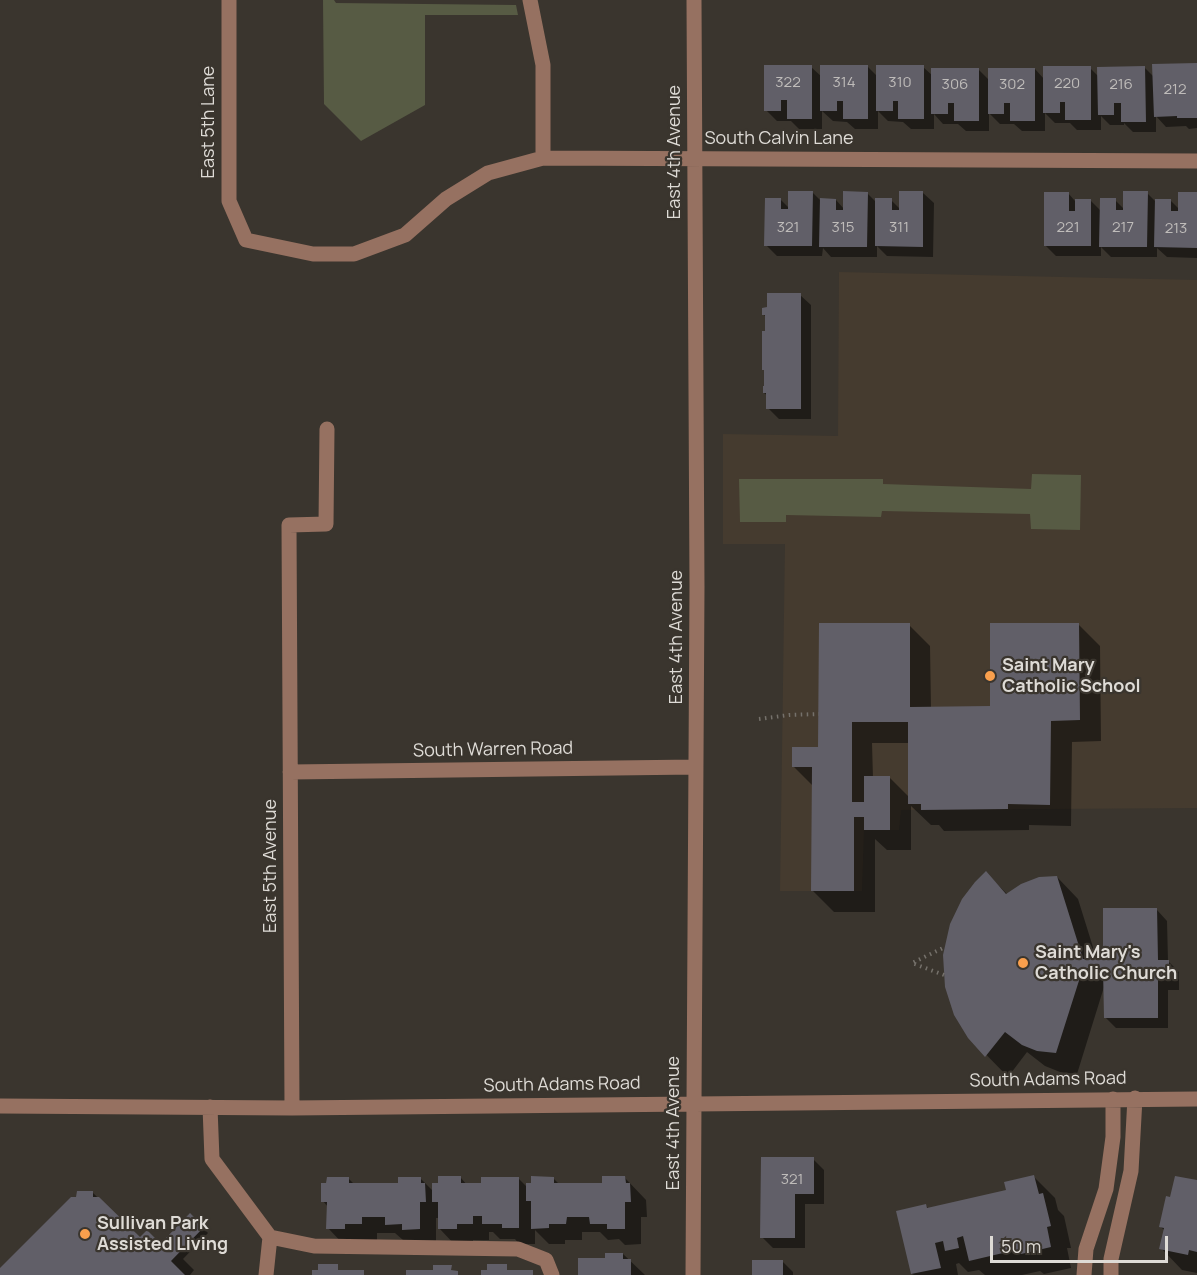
<!DOCTYPE html>
<html>
<head>
<meta charset="utf-8">
<style>
  body { margin:0 }
  #map { position:relative; width:1197px; height:1275px; overflow:hidden; background:#3a352e; font-family:Manrope,sans-serif }
  canvas { display:block }
  .scale { position:absolute; left:990px; top:1236px; width:178px; height:27px; box-sizing:border-box; border:3px solid #dedbd6; border-top:0; padding-left:8px; font-size:18px; line-height:21px; white-space:nowrap; color:#dedbd6; -webkit-text-stroke:4px #3a352e; paint-order:stroke }
</style>
</head>
<body>
<div id="map">
<canvas width="1197" height="1275"></canvas>
<div class="scale">50 m</div>
</div>
<script>
const ctx = document.querySelector('canvas').getContext('2d');
ctx.lineJoin = 'round';
function fill(path, color) { ctx.fillStyle = color; ctx.fill(path, 'evenodd'); }
function trace(path, color, width, dash) { ctx.strokeStyle = color; ctx.lineWidth = width; ctx.lineCap = dash ? 'butt' : 'round'; ctx.setLineDash(dash || []); ctx.stroke(path); }
function write(font, color, halo, rows, align = 'center') {
  ctx.font = font + ' Manrope,sans-serif'; ctx.lineWidth = 4.5; ctx.setLineDash([]); ctx.textBaseline = 'middle'; ctx.strokeStyle = halo; ctx.fillStyle = color; for (const [text, x, y, turn = 0] of rows) {
    ctx.save(); ctx.translate(x, y); ctx.rotate((+turn || 0) * Math.PI / 180); ctx.textAlign = isNaN(turn) ? turn : align; if (halo) ctx.strokeText(text, 0, 0); ctx.fillText(text, 0, 0); ctx.restore();
  }
}
fill(new Path2D(`
  M839,272L1197,280V808L901,810L899,830H864L862,891H780L785,544H723V434L838,436Z`), '#453b2f');
fill(new Path2D(`
  M323,0H334L336,3L516,5L518,15H425V105L361,141L324,104Z
  M1032,474L1081,475L1080,530L1031,529L1030,514L882,511L881,517L786,515V522H740L739,479H883V484L1031,489Z`), '#575b44');
fill(new Path2D(`
  M1197,64V128L1189,129L1186,126L1166,127L1156,116V132H1133L1124,123V125H1110L1101,116V130H1077L1070,123H1055L1045,113V131H1022L1014,124H1000L989,113V131H966L958,124H943L934,114V129H911L903,122L888,121L878,111V129H855L847,122L833,121L822,111V129H799L791,121H777L766,110L811,67L822,77L868,67L878,77L923,67L933,76L978,69L989,80L1035,69L1044,79L1090,68L1099,77L1145,68L1154,77Z
  M812,192L820,200H836L844,209L867,193L877,203L891,200L900,209L923,193L934,203L933,257L887,256L877,246V257H831L823,248L822,256H777L766,245L780,199L789,208Z
  M1068,193L1075,201H1091L1101,211L1115,200L1124,209L1147,193L1155,201H1171L1179,209L1197,194V258L1167,257L1157,248V257H1111L1101,247V256H1056L1045,245Z
  M800,295L811,305V419H779L768,408V396L764,393L766,372L763,369L766,317L764,315Z
  M909,625L930,646L931,708H992L1079,625L1100,646L1101,741L1072,742L1071,826L1029,825V830L944,831L939,825H931L911,806V850H887L875,839V912H834L813,891L814,787L794,767L820,748ZM872,743H909V797L890,778H873Z
  M986,873L1008,895L1057,877L1078,899L1097,960H1103L1157,910L1167,921L1168,961L1179,972V990H1168V1028H1116L1105,1017L1104,987L1077,1074L1060,1072L1045,1066L1027,1052L1008,1077L969,1037Z
  M813,1159L824,1170V1204H805V1248H773L762,1237Z
  M1034,1177L1055,1198L1058,1210L1064,1216L1071,1248H1067L1071,1268L1044,1274L1040,1271L1022,1275H985L979,1270L968,1272L959,1263L956,1264L958,1275H914L912,1274L926,1206L929,1209L1008,1191Z
  M348,1178L354,1184L399,1185L420,1178L434,1192L461,1178L467,1185L483,1184L519,1179L528,1188L553,1178L559,1184H604L625,1178L646,1200L647,1217H641V1244L625,1245L619,1239L608,1240L600,1232H582V1240H565V1244H549L535,1230V1244H519L515,1239H500L493,1232H489V1240H473V1245H455L439,1228V1218H436V1245H420L415,1240H403L395,1233H377V1240L344,1245L328,1228V1207L323,1201Z
  M1197,1182V1273L1182,1270L1161,1248L1165,1231L1161,1227L1171,1199Z
  M92,1192L140,1239L160,1245L190,1215L208,1233L183,1259L194,1270L190,1275H0V1270Z
  M623,1254L645,1275H579L606,1260Z
  M782,1261L793,1272V1275H754Z`), '#0007');
fill(new Path2D(`
  M1197,63V118H1177V116L1154,117L1152,64Z
  M764,65H812V119H787V100H781V111H764Z
  M820,65H868V119H843V101H837V111H820Z
  M876,65H924V119H898V101H893V111H876Z
  M1043,66H1091V120H1065V102H1060V113H1043Z
  M1145,66L1146,122H1121V103H1114V115H1098L1097,67Z
  M931,68H979V121H954V103H948V114H931Z
  M988,68H1035V121H1010V103H1004V114H988Z
  M788,191H813L812,246H764L765,198H781V209H788Z
  M843,191L868,192L867,247H819L820,198L836,199V210H843Z
  M899,191H923V247L875,246V198H892V210H899Z
  M1123,191H1148L1147,247H1099L1100,198H1116V210H1123Z
  M1044,192H1069V211H1075V199H1091V246H1044Z
  M1178,192H1197V248L1154,247L1155,199H1171V211H1178Z
  M767,293H801V409H766V393H763V386H764V370H762V331H765V315H762V308L767,307Z
  M819,623H910V707L990,706V623H1079L1080,720L1051,721L1050,805L1008,804V809L921,810V804H908V722H852V802H864V776H890V830H864V817H854V891H811L812,767H792V747H818Z
  M986,871L1006,894L1021,884L1039,877L1057,876L1083,959H1103V908H1157L1158,960H1169V980H1158V1018H1104L1103,968H1083L1056,1053L1037,1051L1022,1045L1005,1032L985,1057L968,1038L954,1015L945,987L943,955L950,924L962,899L975,882Z
  M761,1157H814V1194H795V1238H760Z
  M1034,1175L1039,1194L1043,1193L1051,1226L1047,1227L1051,1247L1021,1254L1020,1249L969,1261L963,1236L957,1238L959,1248L945,1251L943,1241L935,1243L941,1268L911,1274L896,1211L926,1204L927,1208L1006,1190L1004,1182Z
  M438,1176H461V1183H481V1177H519V1228H502V1224H482V1216H473V1224H457V1229H438V1202H432V1183H438Z
  M531,1176L554,1177V1183H602V1176H625L626,1183H630L631,1202H625V1229H607V1224H590L589,1217H567L566,1224H549V1228L531,1229V1201H526V1183H531Z
  M1175,1176L1197,1180V1252L1189,1250L1188,1255L1159,1249L1164,1228L1159,1227L1166,1196L1170,1197Z
  M327,1177H349V1183H398V1177H421V1183H425L426,1202H420V1229L402,1230V1224L385,1225V1217H362V1224H345V1229H326L327,1202H321V1183H326Z
  M77,1191H93V1197H99L140,1237L147,1230L160,1243L165,1239L190,1213L204,1227L171,1261L185,1275H0V1268L71,1197H76Z
  M605,1253H623V1259H631V1275H578V1258H605Z
  M752,1260H783V1275H752Z
  M318,1264H338V1270H364V1275H312V1270H318Z
  M487,1264H507V1270H533V1275H481V1270H487Z
  M433,1265H452L451,1270L458,1271V1275H406V1270H433Z`), '#615f68');
trace(new Path2D(`
  M759,719L789,715L819,714
  M944,975L912,963L945,947`), '#75716b', 4, [1.5, 4.5]);
trace(new Path2D(`
  M229,0V201L246,240L313,254H354L405,235L446,199L488,173L543,158L1197,161
  M530,0L543,65V158
  M290,772L696,767
  M0,1106L292,1108L1197,1099
  M210,1107L212,1159L270,1237L314,1246L518,1249L546,1260L552,1275
  M292,1108L289,525L326,524L327,429
  M266,1275L270,1237
  M693,1275L697,586L694,0
  M1084,1275L1086,1249L1106,1189L1113,1137V1099
  M1111,1275V1259L1131,1171L1135,1098`), '#967161', 15);
for (const [x, y, r, color] of [
  [990,676,6,"#f99f4d"],
  [1023,963,6,"#f99f4d"],
  [85,1234,6,"#f99f4d"]
]) { const dot = new Path2D(); dot.arc(x, y, r, 0, 2 * Math.PI); ctx.fillStyle = color; ctx.fill(dot); trace(dot, '#3a352e', 2); }
write('15px', '#bfbcba', null, [
  ["322",788,83],
  ["314",844,83],
  ["310",900,83],
  ["220",1067,84],
  ["306",955,85],
  ["302",1012,85],
  ["216",1121,85],
  ["212",1175,90],
  ["321",788,228],
  ["315",843,228],
  ["311",899,228],
  ["221",1068,228],
  ["217",1123,228],
  ["213",1176,229],
  ["321",792,1180]
]);
write('18px', '#dedbd6', '#3a352e', [
  ["East 5th Lane",209,122,-90],
  ["South Calvin Lane",779,139],
  ["East 4th Avenue",675,152,-90],
  ["East 4th Avenue",677,637,-90],
  ["South Warren Road",493,750,-1],
  ["East 5th Avenue",271,866,-90],
  ["South Adams Road",1048,1080,-1],
  ["South Adams Road",562,1085,-1],
  ["East 4th Avenue",674,1123,-90]
]);
write('bold 18px', '#dedbd6', '#3a352e', [
  ["Saint Mary",1002,666],
  ["Catholic School",1002,687],
  ["Saint Mary's",1035,953],
  ["Catholic Church",1035,974],
  ["Sullivan Park",97,1224],
  ["Assisted Living",97,1245]
], 'left');
</script>
</body>
</html>
